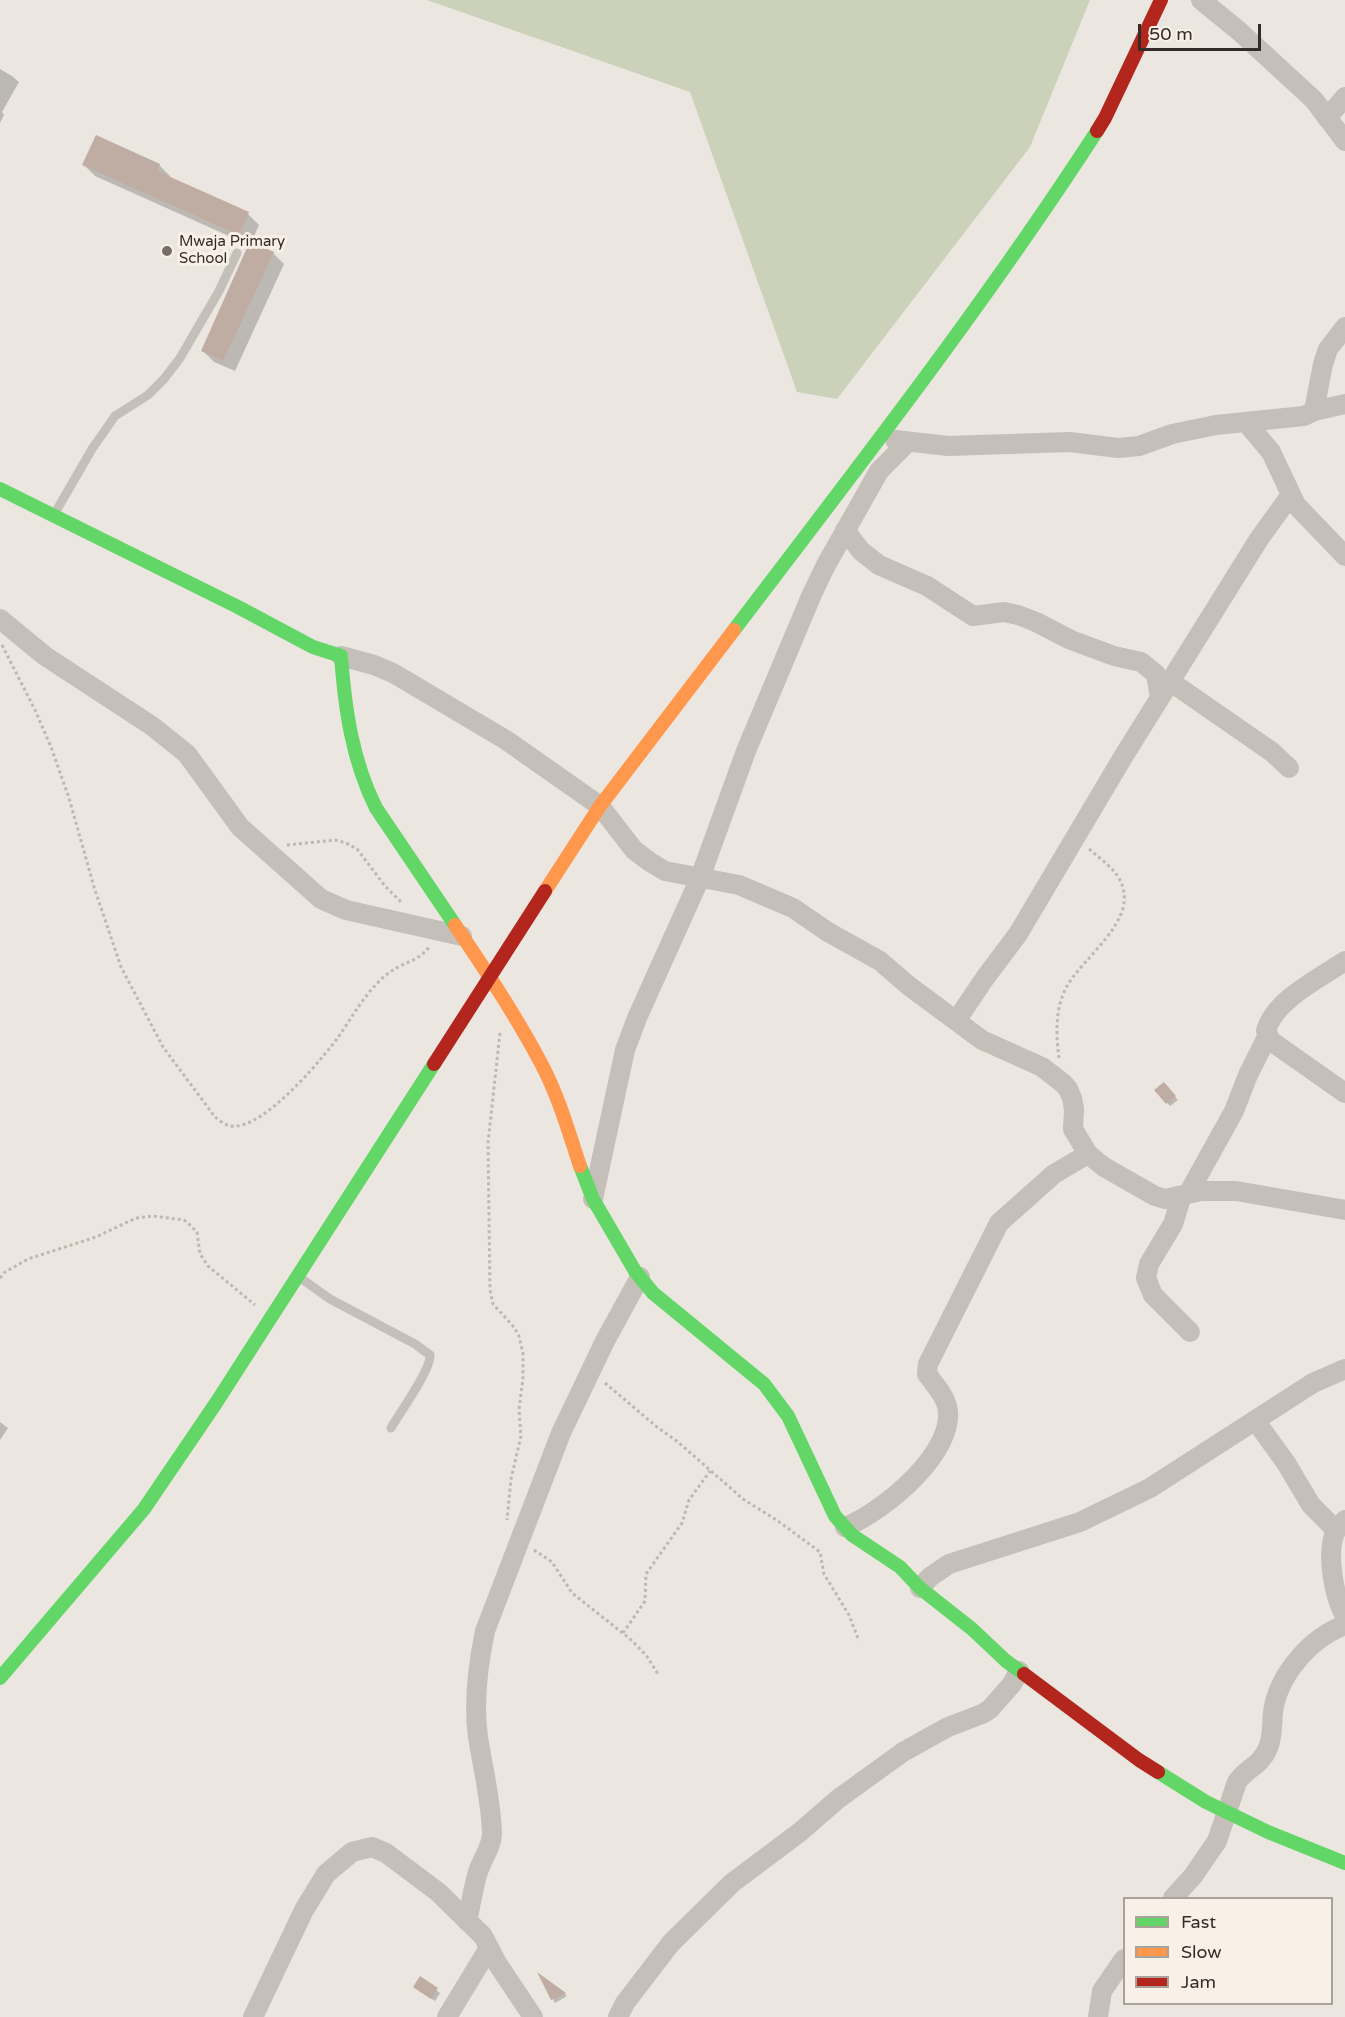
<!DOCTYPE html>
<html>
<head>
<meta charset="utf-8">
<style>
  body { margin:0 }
  #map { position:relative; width:1345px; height:2017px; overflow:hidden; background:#ece6e0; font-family:"Varela Round",sans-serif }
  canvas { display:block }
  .legend { position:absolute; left:1123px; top:1897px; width:210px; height:108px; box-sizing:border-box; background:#f9f1e7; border:2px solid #aba29b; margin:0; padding:8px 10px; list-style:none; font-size:18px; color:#352c28 }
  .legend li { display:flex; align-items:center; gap:12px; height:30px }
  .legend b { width:30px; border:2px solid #aba29b }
  .scale { position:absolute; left:1138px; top:24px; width:123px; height:27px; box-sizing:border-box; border:3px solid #352c28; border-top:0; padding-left:8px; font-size:18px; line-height:21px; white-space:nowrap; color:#352c28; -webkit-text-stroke:4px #f9f1e7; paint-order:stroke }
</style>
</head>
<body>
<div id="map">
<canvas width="1345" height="2017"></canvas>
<ul class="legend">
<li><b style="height:8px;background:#63d668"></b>Fast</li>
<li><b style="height:8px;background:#ff974d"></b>Slow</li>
<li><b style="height:8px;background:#b3261e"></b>Jam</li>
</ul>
<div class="scale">50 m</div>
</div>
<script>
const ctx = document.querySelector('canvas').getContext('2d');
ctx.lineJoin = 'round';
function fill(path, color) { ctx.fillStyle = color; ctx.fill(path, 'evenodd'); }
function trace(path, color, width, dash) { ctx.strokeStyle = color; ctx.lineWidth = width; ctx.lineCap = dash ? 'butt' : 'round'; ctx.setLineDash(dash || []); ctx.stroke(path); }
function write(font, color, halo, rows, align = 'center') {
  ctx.font = font + ' "Varela Round",sans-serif'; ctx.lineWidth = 6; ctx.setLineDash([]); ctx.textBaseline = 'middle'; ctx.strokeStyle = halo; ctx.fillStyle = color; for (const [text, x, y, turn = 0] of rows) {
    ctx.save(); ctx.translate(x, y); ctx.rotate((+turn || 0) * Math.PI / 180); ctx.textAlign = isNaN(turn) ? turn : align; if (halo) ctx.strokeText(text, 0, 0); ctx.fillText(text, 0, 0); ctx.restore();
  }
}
fill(new Path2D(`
  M427,0H1090L1030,147L837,399L797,392L690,92Z`), '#ccd1ba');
fill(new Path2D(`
  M0,69L12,76L19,82L2,112L4,115L0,123Z
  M84,165H159L170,176V178L248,214L259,225L251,243L273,253L284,264L235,371L214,362L203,351L249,245L95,176Z
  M1164,1084L1178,1100L1170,1106L1156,1090Z
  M0,1422L8,1428L0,1440Z
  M541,1977L565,1994L567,1996L555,2003Z
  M420,1978L440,1993L435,2001L418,1990Z`), '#0003');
fill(new Path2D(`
  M96,135L160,164L157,171L249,212L239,235L82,165Z
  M250,241L274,252L223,361L201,351Z
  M1164,1082L1176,1096L1166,1104L1154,1090Z
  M537,1972L566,1993L551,2000Z
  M420,1976L438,1988L431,1999L413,1987Z`), '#bfaca2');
trace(new Path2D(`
  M2,645L35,710L51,747L69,798L94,887L121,967L163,1047L215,1117C219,1120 225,1125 230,1126C260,1131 312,1070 329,1049C345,1030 356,1007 372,989C378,982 385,975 393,970C405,962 423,959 430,945
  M287,845L335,840L346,843L357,849L385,886L403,904
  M500,1033L488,1143L490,1290L493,1304L514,1327L519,1336L523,1354V1378L519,1409L521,1436L511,1479L507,1520
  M1059,1058C1056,1036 1055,1011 1065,990C1080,958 1141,921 1120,880C1114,868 1098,857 1088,848
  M0,1278L5,1272L28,1259L96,1237L136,1218L153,1216L184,1220L189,1224L197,1232L200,1254L208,1266L255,1305
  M605,1383L657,1427L678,1442L743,1499L778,1521L820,1552L824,1574L849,1615L859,1641
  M534,1550L552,1562L572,1593L629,1638L646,1655L658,1674
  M623,1633L645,1601L646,1574L682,1523L689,1500L710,1471`), '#beb8b2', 3, [3, 3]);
trace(new Path2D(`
  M55,513L92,449L115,416L148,395L164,379L180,358L219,291L237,253
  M299,1277L330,1299L415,1344L430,1355C432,1368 399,1414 391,1428`), '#c5bfb9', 9);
trace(new Path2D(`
  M1201,0L1239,31L1314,100L1345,141
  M1327,118L1345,97
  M1314,411L1323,364L1328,349L1345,327
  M1246,422L1271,452L1296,505L1345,556
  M895,440L948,446L1070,442L1118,448L1139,446L1172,434L1216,425L1304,416L1314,411L1345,404
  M845,530L861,551L879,565L927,586L973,616L1004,612L1018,615L1036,622L1071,640L1114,656L1141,662L1156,674L1160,698
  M0,619L45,656L152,726L187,754L240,827L321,899L346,910L462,936
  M341,656L374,665L393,673L506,740L600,806L634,850L650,862L665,871L739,885L793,908L828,932L880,961L909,986L982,1040L1042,1067L1064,1084L1068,1089L1072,1098L1074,1109L1073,1129L1088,1154L1104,1167L1155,1196L1165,1199L1201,1191H1236L1345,1210
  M1171,682L1272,752L1289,768
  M1345,961C1320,978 1274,1000 1266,1031L1271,1041L1345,1093
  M956,1021L985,978L1018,934L1123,757L1259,539L1290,496
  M1188,1194L1234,1111L1248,1075L1267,1037
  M1182,1195L1173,1224L1149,1264L1146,1278L1153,1295L1190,1332
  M593,1199L625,1050L637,1018L700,878L746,751L812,594L826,565L879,471L908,442
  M1255,1420L1286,1463L1311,1505L1336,1530
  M1345,1520C1341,1525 1336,1529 1334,1535C1327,1557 1334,1597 1345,1616
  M845,1527C883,1512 958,1451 947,1406C944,1394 934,1384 927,1374L928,1364L999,1223L1054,1174L1088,1154
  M920,1588L930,1577L949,1564L1080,1522L1150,1488L1313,1383L1345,1369
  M1173,1898L1193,1876L1217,1841L1237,1782C1247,1767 1260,1767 1268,1748C1274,1734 1271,1720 1274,1706C1281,1672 1312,1637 1345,1625
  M467,1921C471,1905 473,1888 478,1872C482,1859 492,1847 492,1833C491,1800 483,1769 478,1737C473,1702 478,1665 485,1631L561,1433L605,1341L640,1277
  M253,2017L304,1910L326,1874L352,1852L372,1847L386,1853L438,1892L483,1936L497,1963L533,2017
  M447,2017L489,1948
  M618,2017L625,2003L671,1943L732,1883L800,1832L838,1799L903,1752L948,1727L982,1714L990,1709L1012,1684L1019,1671
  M1098,2017L1102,1991L1124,1959`), '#c5bfb9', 20);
trace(new Path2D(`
  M0,489L238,607L313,647L341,656C345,709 352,760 376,808L455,925
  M734,630C858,467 985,304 1097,131
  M580,1166L593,1199L635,1271L653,1293L764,1384L788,1416L835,1516L852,1535L900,1567L920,1588L972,1629L1006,1661L1024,1674
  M0,1678L144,1509L216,1403L434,1064
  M1158,1772L1206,1802L1268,1832L1345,1863`), '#63d668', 14);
trace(new Path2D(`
  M545,891L600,806L734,630
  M455,925C486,971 517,1017 543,1067C559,1098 569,1133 580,1166`), '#ff974d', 14);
trace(new Path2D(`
  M1097,131L1105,118L1161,0
  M434,1064L545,891
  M1024,1674L1139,1760L1158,1772`), '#b3261e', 14);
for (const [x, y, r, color] of [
  [167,251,6,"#756d68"]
]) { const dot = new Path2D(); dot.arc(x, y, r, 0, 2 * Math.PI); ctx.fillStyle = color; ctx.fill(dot); trace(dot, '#f9f1e7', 2); }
write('15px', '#352c28', '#f9f1e7', [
  ["Mwaja Primary",179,242],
  ["School",179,259]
], 'left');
</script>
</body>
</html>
